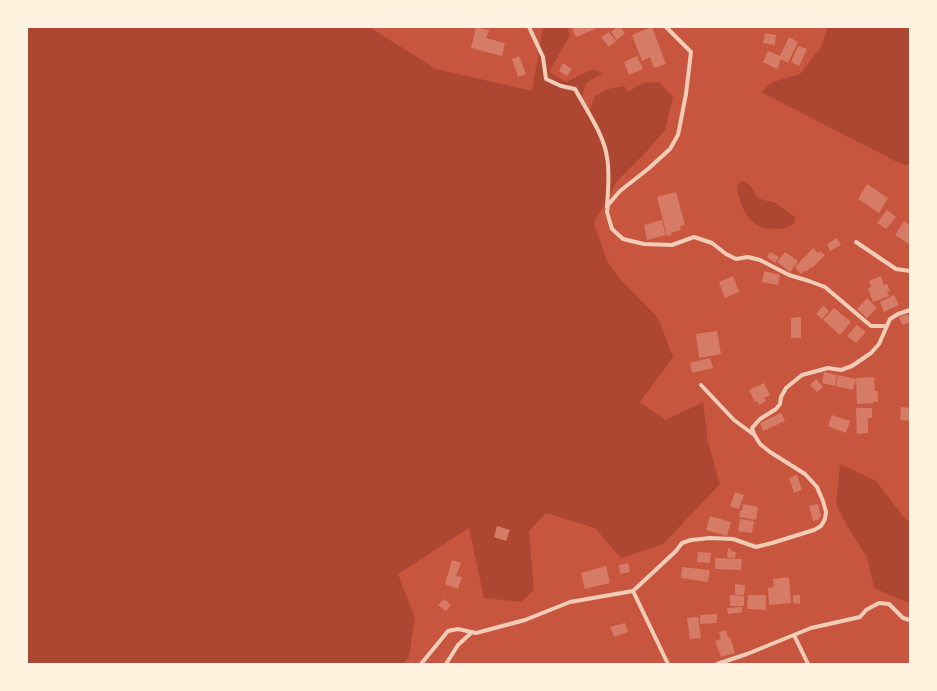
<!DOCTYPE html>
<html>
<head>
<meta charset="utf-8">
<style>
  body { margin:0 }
  #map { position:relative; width:937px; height:691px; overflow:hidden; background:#c8553d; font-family:"Varela Round",sans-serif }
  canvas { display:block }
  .frame { position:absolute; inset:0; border:28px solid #fff3e0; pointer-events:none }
</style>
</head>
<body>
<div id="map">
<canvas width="937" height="691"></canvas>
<div class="frame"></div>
</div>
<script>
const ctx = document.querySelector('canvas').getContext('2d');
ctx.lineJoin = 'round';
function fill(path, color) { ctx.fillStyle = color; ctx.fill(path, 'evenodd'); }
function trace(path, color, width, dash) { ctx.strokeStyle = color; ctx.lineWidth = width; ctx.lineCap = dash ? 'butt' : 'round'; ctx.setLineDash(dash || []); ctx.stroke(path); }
fill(new Path2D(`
  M27,27H369L436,69L532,91L543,27H567L570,35L549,72L566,82L593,69L602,73L586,83L581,102L587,116L595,96L608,89L624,86L628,92L642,83L659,82L673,97L665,130L647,151L617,181L594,223L607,261L620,279L658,318L673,357L640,402L666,420L703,402L708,442L720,484L663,544L621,558L595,528L546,513L529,531L534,590L521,602L484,598L469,528L398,574L415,618L409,657L403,664H27Z
  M828,27H910V164L903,165L761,92L773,82L800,74L821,47Z
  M742,181C756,187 751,192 759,198C764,202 772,200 777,204C783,208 788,213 795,217L794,223C787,228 783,229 774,229C771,228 767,229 764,228C747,224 738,201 737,185Z
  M840,464L876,481L906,520L910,521V603L894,597L874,588L867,557L851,533L836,504Z`), '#ae4732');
fill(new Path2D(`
  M476,27L489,30L486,38L505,43L502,56L471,48Z
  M572,27H600L576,37Z
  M617,27H620L625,33L617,40L611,32Z
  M652,27L666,64L654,68L650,57L642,61L632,35Z
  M609,32L616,41L609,47L601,37Z
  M765,33L776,35L775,45L763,43Z
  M789,37L798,42L788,63L781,59L777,69L763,62L768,51L780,56Z
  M798,46L807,49L799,66L791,62Z
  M519,56L526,74L518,77L512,59Z
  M637,56L643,69L629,75L624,62Z
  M563,63L572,69L567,76L559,71Z
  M867,184L888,198L879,213L858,199Z
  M676,192L685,225L680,226L681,230L671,233L672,235L667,236L657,197Z
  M887,210L896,217L886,229L877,223Z
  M662,220L666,235L647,240L644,225Z
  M904,221L910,225V245L895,235Z
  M837,238L841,245L830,251L827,244Z
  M813,248L818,253L820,251L825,255L812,268L811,267L806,272L805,270L801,274L795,267Z
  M770,252L779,257L775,263L767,257Z
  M785,252L798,261L790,272L777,262Z
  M764,271L780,275L778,285L762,282Z
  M733,276L739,292L725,298L719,282Z
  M881,276L884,285L887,284L890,291L887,292L889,296L873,302L868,289L871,286L869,281Z
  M894,295L899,305L884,312L880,302Z
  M867,298L877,308L867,318L857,309Z
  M823,306L829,311L822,319L816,314Z
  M834,308L851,322L840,335L823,320Z
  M908,314L910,322L902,325L899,317Z
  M801,317V338H791V318Z
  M857,325L866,332L856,343L847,336Z
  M717,331L721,354L699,358L696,334Z
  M710,358L713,368L692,373L690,363Z
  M824,372L837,375L835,386L822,383Z
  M838,375L856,379L853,390L836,386Z
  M874,377L875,391H878V402H874V403L857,404L856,378Z
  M816,379L823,387L817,392L810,385Z
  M764,383L770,395L764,398L766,401L759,405L757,401L755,402L749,390Z
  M901,407L910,408V421L900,420Z
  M856,408H872V418H868V433L857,434Z
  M781,413L785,421L763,431L760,423Z
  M832,415L850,421L846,433L828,426Z
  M797,475L802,490L794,493L789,478Z
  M735,492L744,495L739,509L730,506Z
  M743,504L758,507L756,520L739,517L740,511H742Z
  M818,504L821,516L818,520L813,521L809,506Z
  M710,516L731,522L727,536L706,530Z
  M740,519L754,521L752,533L738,531Z
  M497,526L510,530L506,541L494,537Z
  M728,548L731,549V551L736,552L735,558L727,557Z
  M698,552L711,553L710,563L697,562Z
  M715,558L742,559L741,570L715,569Z
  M452,560L461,563L456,576L462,577L458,589L445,584Z
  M628,563L630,572L620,574L619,565Z
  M606,566L610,583L585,589L581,573Z
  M682,567L710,570L708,582L681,578Z
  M789,577L791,603L769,605L768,588L774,587L773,579Z
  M735,584L745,585L744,595H735Z
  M730,595L744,596V606H730Z
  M748,595H766V610L747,609Z
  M793,595H800V604L793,603Z
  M444,599L451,605L446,611L438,605Z
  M742,607V612L728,614L727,608Z
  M717,614V623L700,624V615Z
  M698,617L701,638L690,639L687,618Z
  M625,623L628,632L614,637L610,627Z
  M726,630L728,638L730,637L735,653L721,657L715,641L721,639L719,632Z`), '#d67c66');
trace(new Path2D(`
  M529,27L543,57L546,79L561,86L575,89C586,109 604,135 607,157C610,173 608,190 607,207
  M666,27L691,52L686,94L678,135L670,149L648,169L620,191L608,205L607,212L612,229L623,239L644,244L672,245L694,237L712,243L726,254L736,259L748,257L760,260L789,275L809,281L825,287L871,326H887
  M856,242L896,269L910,271
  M701,385L734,420L753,434
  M633,591L668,664
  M794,635L808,664
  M421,664L448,631L458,629L476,633L525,620L570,602L633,591L676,551L682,543L691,540L710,538L733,539L756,547L772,543L814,530L821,526L825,519L826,512L823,501L817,487L805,474L770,452L760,444L754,434L752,428L760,419L776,409L780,404L781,397L786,388L802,375L828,368L841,370L852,366L871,353L879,344L890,319L898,314L910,310
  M446,664L458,645L471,633
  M717,664L747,654L811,628L860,617L866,610L879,603L889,604L903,618L910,620`), '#f1ccb7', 4);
</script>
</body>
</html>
